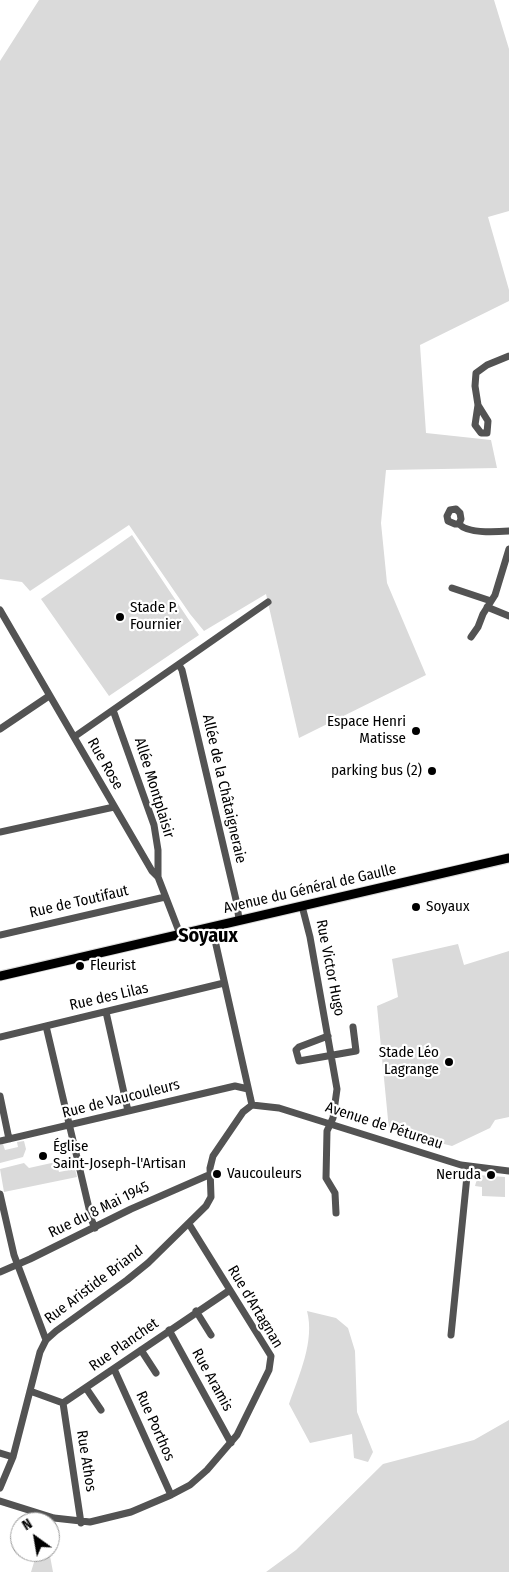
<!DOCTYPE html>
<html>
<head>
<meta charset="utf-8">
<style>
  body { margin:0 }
  #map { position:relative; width:509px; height:1572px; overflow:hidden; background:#fff; font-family:"Fira Sans Condensed",sans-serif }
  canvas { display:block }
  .north { position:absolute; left:10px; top:1512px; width:50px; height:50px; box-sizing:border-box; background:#fff; border:1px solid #999; border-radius:50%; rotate:328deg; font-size:14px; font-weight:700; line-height:20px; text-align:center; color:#000 }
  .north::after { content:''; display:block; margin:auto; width:18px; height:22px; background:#000; clip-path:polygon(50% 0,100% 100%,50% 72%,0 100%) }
</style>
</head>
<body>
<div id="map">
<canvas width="509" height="1572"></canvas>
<div class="north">N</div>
</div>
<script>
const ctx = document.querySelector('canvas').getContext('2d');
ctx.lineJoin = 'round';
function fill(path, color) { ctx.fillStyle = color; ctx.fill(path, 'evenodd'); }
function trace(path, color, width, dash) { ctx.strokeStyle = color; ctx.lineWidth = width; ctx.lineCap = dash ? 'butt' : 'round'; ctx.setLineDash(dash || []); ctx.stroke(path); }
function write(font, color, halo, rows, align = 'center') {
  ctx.font = font + ' "Fira Sans Condensed",sans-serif'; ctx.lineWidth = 4.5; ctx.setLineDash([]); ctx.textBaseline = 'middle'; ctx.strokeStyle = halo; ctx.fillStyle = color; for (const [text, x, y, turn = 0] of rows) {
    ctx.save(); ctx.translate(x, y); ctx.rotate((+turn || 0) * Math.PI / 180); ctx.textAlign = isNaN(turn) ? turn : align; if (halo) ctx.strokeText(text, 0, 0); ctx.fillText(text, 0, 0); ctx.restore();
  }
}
fill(new Path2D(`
  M39,0H494L509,49V211L488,217L509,290V301L420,345L426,433L491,440L497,468L386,470L381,523L387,583L426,675L299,738L266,594L204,631L190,614L129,525L30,591L22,582L0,579V61Z
  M132,535L199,635L109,696L41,599Z
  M458,944L464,965L509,951V1117L495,1120L490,1128L452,1146L389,1130L377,1006L398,997L392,959Z
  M24,1141L26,1149L23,1157L0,1163V1145L3,1144L5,1150L18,1147L17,1142Z
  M56,1162L59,1172L75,1169L77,1177L4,1192L0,1169L24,1163L29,1168Z
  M478,1175L505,1177V1197L482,1196V1187L475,1186Z
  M307,1311L336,1318L348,1328L355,1351L357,1412L373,1452L368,1462L354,1458L352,1434L310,1443L289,1404C299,1375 315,1341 307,1311Z
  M509,1420V1572H266L296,1550L383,1464L474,1440Z
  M50,1556L53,1572H31L35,1559Z`), '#dadada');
const major = new Path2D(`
  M0,976L509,858`);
trace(major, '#dbdbdb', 11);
trace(new Path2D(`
  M478,405L488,421L487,433H481L475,425L478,405L475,386L476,373L487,365L509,356
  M459,524L461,519L460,513L456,509L450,510L447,516L448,521L455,524H459C468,534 496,532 509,531
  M452,588L491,601
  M487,607L509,616
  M0,610L152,871L158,877L180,934
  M471,637L478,627L483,614L495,595L509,549
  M179,665L182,670L237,904L239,920
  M113,710L154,825L158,850V877
  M0,729L49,696
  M74,737L268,602
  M0,832L114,807
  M302,906L310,937L337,1089L333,1118L327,1131L326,1178L335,1193L336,1213
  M212,927L252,1105
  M0,935L165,897
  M106,1012L128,1111
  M46,1026L92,1221L95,1228
  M328,1036L299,1047L296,1050L299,1061L356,1051L353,1027
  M0,1037L224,983
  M0,1096L9,1139
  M252,1105L279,1108L461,1165L509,1171
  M0,1141L235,1086L248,1089
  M0,1194L14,1255L46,1340
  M0,1272L30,1259L131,1209L211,1174
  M196,1311L211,1335
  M169,1330L231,1443
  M451,1335L468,1166
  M141,1350L156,1373
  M114,1369L171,1495
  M86,1388L101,1410
  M30,1391L63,1403L230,1290
  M63,1403L81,1523
  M0,1453L13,1457
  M0,1488L13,1457L40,1352L46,1340L56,1331L127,1280L148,1263L206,1206L211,1197L210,1168L213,1156L243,1112L252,1105
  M0,1501L54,1518L90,1522L131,1512L171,1495L190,1485L207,1470L237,1435L269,1370L271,1356L189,1224`), '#535353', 7);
trace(major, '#000', 9);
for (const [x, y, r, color] of [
  [120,617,5,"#000"],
  [416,731,5,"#000"],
  [432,771,5,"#000"],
  [416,907,5,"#000"],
  [80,966,5,"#000"],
  [449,1062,5,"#000"],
  [43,1156,5,"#000"],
  [217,1174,5,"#000"],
  [491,1175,5,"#000"]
]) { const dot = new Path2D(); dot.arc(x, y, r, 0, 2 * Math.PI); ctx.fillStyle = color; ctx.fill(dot); trace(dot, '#fff', 2); }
write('15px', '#000', '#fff', [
  ["Stade P.",130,608],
  ["Fournier",130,625],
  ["Espace Henri",406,722,"right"],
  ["Matisse",406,739,"right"],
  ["parking bus (2)",422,771,"right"],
  ["Soyaux",426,907],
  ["Fleurist",90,966],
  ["Stade Léo",439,1053,"right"],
  ["Lagrange",439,1070,"right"],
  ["Église",53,1147],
  ["Saint-Joseph-l'Artisan",53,1164],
  ["Vaucouleurs",227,1174],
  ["Neruda",481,1175,"right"]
], 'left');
write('15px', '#000', '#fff', [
  ["Rue Rose",105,764,60],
  ["Allée Montplaisir",154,788,73],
  ["Allée de la Châtaigneraie",224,789,77],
  ["Avenue du Général de Gaulle",310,889,-13],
  ["Rue de Toutifaut",79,902,-13],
  ["Rue Victor Hugo",330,968,79],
  ["Rue des Lilas",109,997,-13],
  ["Rue de Vaucouleurs",121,1099,-14],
  ["Avenue de Pétureau",384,1126,18],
  ["Rue du 8 Mai 1945",99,1210,-26],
  ["Rue Aristide Briand",94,1285,-37],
  ["Rue d'Artagnan",255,1307,59],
  ["Rue Planchet",124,1345,-35],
  ["Rue Aramis",212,1380,61],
  ["Rue Porthos",155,1426,66],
  ["Rue Athos",86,1461,81]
]);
write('bold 20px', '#000', '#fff', [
  ["Soyaux",208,936]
]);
</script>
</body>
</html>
